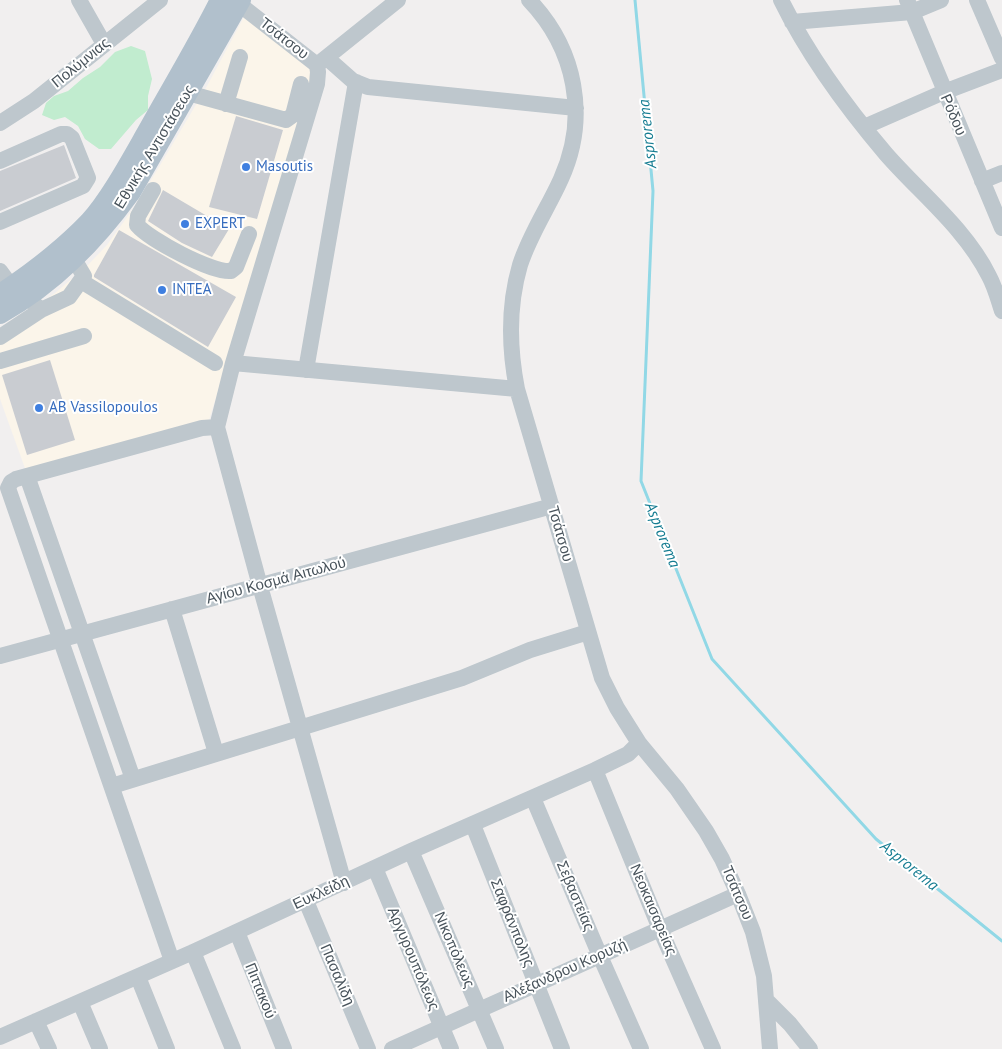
<!DOCTYPE html>
<html>
<head>
<meta charset="utf-8">
<style>
  body { margin:0 }
  canvas { display:block; background:#f1efef }
</style>
</head>
<body>
<canvas width="1002" height="1049"></canvas>
<script>
const ctx = document.querySelector('canvas').getContext('2d');
ctx.lineJoin = 'round';
function fill(path, color) { ctx.fillStyle = color; ctx.fill(path, 'evenodd'); }
function trace(path, color, width, dash) { ctx.strokeStyle = color; ctx.lineWidth = width; ctx.lineCap = dash ? 'butt' : 'round'; ctx.setLineDash(dash || []); ctx.stroke(path); }
function write(font, color, halo, rows, align = 'center') {
  ctx.font = font + ' "PT Sans",sans-serif'; ctx.lineWidth = 4; ctx.setLineDash([]); ctx.textBaseline = 'middle'; ctx.strokeStyle = halo; ctx.fillStyle = color; for (const [text, x, y, turn = 0] of rows) {
    ctx.save(); ctx.translate(x, y); ctx.rotate((+turn || 0) * Math.PI / 180); ctx.textAlign = isNaN(turn) ? turn : align; if (halo) ctx.strokeText(text, 0, 0); ctx.fillText(text, 0, 0); ctx.restore();
  }
}
fill(new Path2D(`
  M245,15L316,72L309,100L209,420L26,471L0,399V331L55,293L86,267L107,245L135,206L159,167L207,86Z`), '#fbf5ea');
fill(new Path2D(`
  M131,46L145,51L152,79L148,96V110L136,120L111,149H99L85,139L78,126L65,117L54,120L42,115L46,103L54,96L68,91L83,78L100,67L115,52Z`), '#c1eccf');
trace(new Path2D(`
  M635,0L653,191L641,481L712,659L876,839L1002,941`), '#91d8e6', 3);
fill(new Path2D(`
  M236,116L283,130L257,219L209,207Z
  M64,145L76,178L0,211V171Z
  M163,190L229,229L212,257L182,243L148,221Z
  M119,230L236,297L208,347L94,277V275Z
  M50,360L75,440L27,455L2,375Z`), '#c9ccd1');
trace(new Path2D(`
  M79,0L104,44
  M529,0C576,49 589,117 561,179C548,208 530,234 520,265C508,306 509,348 517,389L602,678L617,708L639,743L677,789L706,831L722,859L738,894L753,932L764,976L770,1049
  M781,0C808,55 846,107 886,154C920,193 965,228 989,276C995,287 998,299 1002,311
  M907,0L1002,228
  M977,0L1002,58
  M239,4L317,65L398,0
  M792,22L912,12L941,0
  M327,58L353,81L368,87L576,108
  M317,65L318,72L317,84L233,363L217,427L260,586L344,883
  M188,93L286,120L293,115L301,84
  M226,104L240,57
  M0,123L34,101L160,0
  M864,127L944,92L1002,70
  M0,161L61,134H67L72,138L88,178L83,186L0,222
  M982,181L1002,173
  M153,190L138,216L137,225C150,240 212,273 231,271L236,267L249,234
  M0,271L11,286
  M81,281L215,363
  M27,297L41,310L69,297L84,276L74,259
  M0,337L41,310
  M0,361L84,336
  M233,363L517,389
  M306,370L356,82
  M27,476L133,779
  M172,609L216,753
  M0,656L552,506
  M595,770L660,929L713,1049
  M112,786L462,678L530,650L588,632
  M533,798L600,956L641,1049
  M473,825L562,1049
  M411,851L496,1049
  M375,868L451,1049
  M306,901L368,1049
  M237,932L284,1049
  M193,952L233,1049
  M172,961L8,488L11,482L16,479L202,428L217,427
  M138,977L167,1049
  M767,1001L790,1024L810,1049
  M80,1002L100,1049
  M36,1021L49,1049
  M0,1037L193,952L411,851L595,770L628,754L639,743
  M392,1049L738,894`), '#bec7cd', 16);
trace(new Path2D(`
  M0,294C32,273 62,250 89,222C110,199 132,158 148,130C172,87 198,44 220,0
  M0,314C54,284 95,241 131,192L241,0`), '#b1c0cc', 20);
for (const [x, y, r, color] of [
  [246,167,5,"#3f7fe0"],
  [185,224,5,"#3f7fe0"],
  [162,290,5,"#3f7fe0"],
  [39,408,5,"#3f7fe0"]
]) { const dot = new Path2D(); dot.arc(x, y, r, 0, 2 * Math.PI); ctx.fillStyle = color; ctx.fill(dot); trace(dot, '#fff', 2); }
write('15px', '#48535b', '#fff', [
  ["Τσάτσου",284,39,38],
  ["Πολύμνιας",81,63,-39],
  ["Ρόδου",953,115,67],
  ["Εθνικής Αντιστάσεως",155,147,-59],
  ["Τσάτσου",560,534,74],
  ["Αγίου Κοσμά Αιτωλού",276,581,-15],
  ["Ευκλείδη",321,893,-25],
  ["Τσάτσου",737,893,67],
  ["Σεβαστείας",575,896,67],
  ["Νεοκαισαρείας",653,910,67],
  ["Σαφράνπολης",512,923,68],
  ["Νικοπόλεως",454,950,67],
  ["Αργυρουπόλεως",413,959,67],
  ["Αλέξανδρου Κορυζή",565,971,-24],
  ["Πασαλίδη",337,975,67],
  ["Πιττακού",260,991,68]
]);
write('15px', '#366cbe', '#fff', [
  ["Masoutis",256,167],
  ["EXPERT",195,224],
  ["INTEA",172,290],
  ["AB Vassilopoulos",49,408]
], 'left');
write('italic 16px', '#167d92', '#fff', [
  ["Asprorema",648,134,-96],
  ["Asprorema",662,535,68],
  ["Asprorema",909,866,39]
]);
</script>
</body>
</html>
